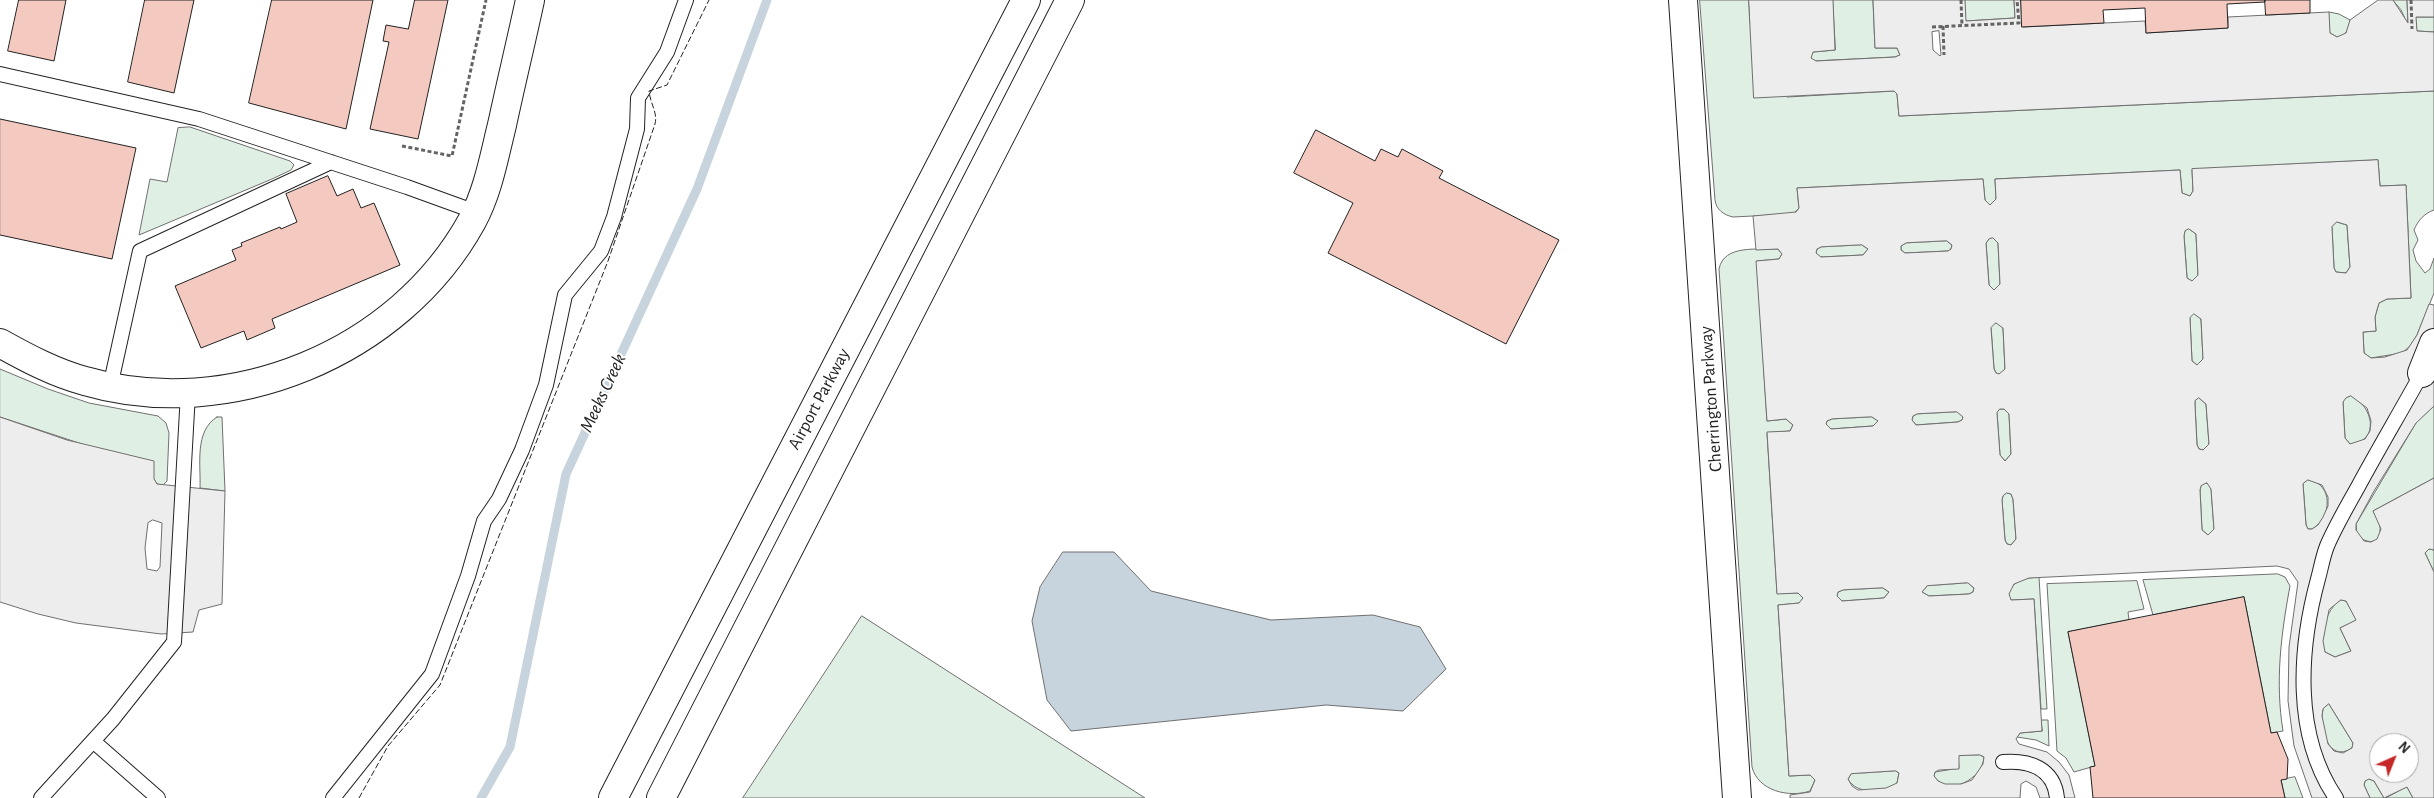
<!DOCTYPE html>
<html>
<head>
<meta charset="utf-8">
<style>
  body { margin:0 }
  #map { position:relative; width:2434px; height:798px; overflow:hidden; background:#fff; font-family:"Alegreya Sans",sans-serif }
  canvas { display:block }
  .north { position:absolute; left:2369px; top:733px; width:50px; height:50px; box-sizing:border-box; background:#fff; border:1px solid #a7a7a7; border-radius:50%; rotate:44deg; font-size:14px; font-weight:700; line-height:20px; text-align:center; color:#222 }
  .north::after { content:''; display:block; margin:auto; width:18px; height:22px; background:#c62828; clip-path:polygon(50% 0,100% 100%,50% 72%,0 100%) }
</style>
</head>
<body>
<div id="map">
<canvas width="2434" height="798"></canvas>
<div class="north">N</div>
</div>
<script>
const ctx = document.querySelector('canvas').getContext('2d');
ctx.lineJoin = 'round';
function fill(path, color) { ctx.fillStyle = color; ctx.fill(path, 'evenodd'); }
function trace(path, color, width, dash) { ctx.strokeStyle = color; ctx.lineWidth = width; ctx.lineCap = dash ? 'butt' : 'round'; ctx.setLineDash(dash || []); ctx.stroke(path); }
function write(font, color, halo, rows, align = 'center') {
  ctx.font = font + ' "Alegreya Sans",sans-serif'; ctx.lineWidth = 4; ctx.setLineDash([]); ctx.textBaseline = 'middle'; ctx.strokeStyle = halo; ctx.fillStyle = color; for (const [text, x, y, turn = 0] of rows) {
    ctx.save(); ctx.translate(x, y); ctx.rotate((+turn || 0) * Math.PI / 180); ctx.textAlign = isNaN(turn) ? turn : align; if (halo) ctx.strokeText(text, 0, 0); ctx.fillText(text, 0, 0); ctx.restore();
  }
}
const green = new Path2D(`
  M1700,0H1749L1750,22L1787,97L1894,91L1897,94L1899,116L2434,91V210C2425,213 2418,220 2414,230L2418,240L2413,250L2416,261L2425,273L2430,269L2434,258V293L2417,335L2410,346L2402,353L2371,358L2364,353L2363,332L2376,331L2375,317L2379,303L2387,299L2411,298L2406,185L2380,186L2378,160L2192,170L2193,191L2190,196L2182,193L2180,170L1995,179L1996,199L1990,205L1985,200L1983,179L1797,188L1799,208L1793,214L1733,217C1724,215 1716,210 1715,200Z
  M1833,0H1873L1875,48H1897L1900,55L1895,57L1813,61L1810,56L1813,52L1835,50Z
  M1965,0H2014L2015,18L1966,21Z
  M2393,0H2407L2408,25L2401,10Z
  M2329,12L2339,14L2350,20C2349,29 2347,35 2337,37L2330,33Z
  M2416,17H2434V32L2417,31Z
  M190,127L290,161L294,165L291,170L272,179L139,235L150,179L167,182L178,128Z
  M2337,222L2347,225L2350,267L2346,273L2336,272L2334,268L2332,227Z
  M2189,229L2196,234L2198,275L2192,281L2187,278L2184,235L2185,231Z
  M1993,238L1998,243L2000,284L1994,290L1989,285L1986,243L1989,239Z
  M1947,241L1952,245L1951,249L1948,251L1905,253L1901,250V246L1906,243Z
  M1862,245L1868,249L1863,255L1820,257L1816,253L1817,249L1821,247Z
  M1778,249L1782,254L1779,259L1757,261L1767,421L1786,419L1793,425L1790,431L1767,433L1777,593H1798L1803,598L1800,603L1778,605L1789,776L1810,775L1815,780L1810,791C1789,798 1758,791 1752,767L1719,269C1724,244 1758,250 1778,249Z
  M2194,313L2201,319L2203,359L2197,365L2192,361L2190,318Z
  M1998,323L2003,328L2005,369L2001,374H1997L1994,369L1991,327L1994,324Z
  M0,369L48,389L89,403L158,416L166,423L169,433L167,481L163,485L157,484L154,479L103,451L0,417Z
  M2351,396C2374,406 2380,442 2350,444L2345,438L2343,401L2346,398Z
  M2199,398L2206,404L2209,444L2203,450L2199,449L2197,445L2195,405V401Z
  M2434,406V478L2373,511C2376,517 2381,524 2380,531C2380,546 2363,543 2357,534L2356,524L2416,423Z
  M2000,409H2004L2009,414L2011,454L2005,461L2000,455L1997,413Z
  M1958,412L1963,417L1962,420L1958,422L1916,425L1912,420L1913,416L1917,414Z
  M217,417H222L225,491L200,488C201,465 194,431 217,417Z
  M1872,417L1878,421L1873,426L1831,429L1826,424L1827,421L1832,419Z
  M2308,480C2334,483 2332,518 2312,529H2308L2306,525L2303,484Z
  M2205,483L2209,484L2211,488L2214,529L2208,535L2202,530L2200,490L2201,486Z
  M2007,493L2011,494L2013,499L2016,539L2011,545L2007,544L2005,540L2002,500L2003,496Z
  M2429,549L2434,550V572L2425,553Z
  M2278,574L2285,577L2290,586C2281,634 2275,682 2283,731L2271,733L2244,597L2153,615L2143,580Z
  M2039,577L2047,709H2041L2034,599L2011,600L2008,597C2011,580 2025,578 2039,577Z
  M2137,581L2144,609L2128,612L2129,620L2068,632L2095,766L2074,772L2066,758L2057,751L2047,584Z
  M1968,583L1974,588L1973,592L1969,594L1929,596L1922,592L1927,586Z
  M1883,588L1889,592L1884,598L1842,601L1837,596L1838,592L1843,590Z
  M2341,600L2346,601L2357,620L2340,628L2351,651L2335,657L2325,652C2318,637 2326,608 2341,600Z
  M862,616L1145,798H743Z
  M2329,704L2353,743L2352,748C2328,764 2319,727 2323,709Z
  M2041,720H2048L2049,746L2036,740L2017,737L2020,733L2042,731Z
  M1980,755L1984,757C1983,779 1947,798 1934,776L1935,772L1959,768L1958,756Z
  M1896,771L1899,773L1897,783C1885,793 1856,795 1848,779L1851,774Z
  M2295,777L2303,798H2285L2281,780Z
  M2369,779L2374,781L2384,798H2370L2364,785L2365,781Z
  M2407,787L2413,798H2386Z`);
fill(green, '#e0efe3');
trace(green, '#6f6f6f', 1);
const parking = new Path2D(`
  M1749,0H1833L1835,50L1813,52L1811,58L1816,61L1895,57L1900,55L1897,48H1875L1873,0H1965L1966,21L2015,18L2014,0H2021L2023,27L2145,21L2146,33L2228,28V17L2329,12L2330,33L2337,37L2346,33L2350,20L2378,0H2393L2408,23L2407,0H2434V17H2416L2417,31L2434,32V91L1899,116L1897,94L1894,91L1754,98ZM1939,31L1941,55L1940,56L1933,50L1932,32Z
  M2378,160L2380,186L2406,185L2411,298L2387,299L2379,303L2375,317L2376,331L2363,332L2364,353L2371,358L2385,357L2407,350L2417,335L2429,304L2434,305V406L2416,423L2374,491L2356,524V530L2364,541L2371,542L2377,539L2381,529L2373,511L2434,478V550L2429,549L2425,553L2434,572V798H2413L2407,787L2384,798L2374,781L2369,779L2365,781L2364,785L2370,798H2312L2294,746L2288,701L2289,647L2298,582L2289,569L2277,566L2029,578L2014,584L2009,594L2011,600L2034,599L2042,731L2020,733L2016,739L2019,744L2047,752L2059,762L2069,775L2075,798H2040L2036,787L2026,781L2021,784L2020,798H1790V795L1810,792L1815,780L1810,775L1789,776L1778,605L1799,603L1803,598L1798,593L1777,594L1767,432L1790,431L1793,425L1786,419L1767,421L1756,261L1779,259L1782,254L1778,249L1756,250L1753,216L1796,212L1799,208L1797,188L1983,179L1985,200L1990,205L1996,199L1995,179L2180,170L2182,193L2190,196L2193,191L2192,169ZM2337,222L2347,225L2350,267L2346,273L2336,272L2334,268L2332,227ZM2189,229L2196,234L2198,275L2192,281L2187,278L2184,236L2185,231ZM1993,238L1998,243L2000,284L1994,290L1989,285L1986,243L1989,239ZM1947,241L1952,245L1951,249L1948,251L1905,253L1901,250V246L1906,243ZM1862,245L1868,249L1863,255L1821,257L1816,253L1817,249L1821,247ZM2194,314L2201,319L2203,359L2197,365L2192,361L2190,318ZM1996,323L2003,328L2005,369L1999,374L1996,373L1994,369L1991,328ZM2351,396L2367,408L2371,421L2370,431L2365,439L2350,444L2345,438L2343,402L2346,398ZM2199,398L2206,404L2209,444L2203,450L2199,449L2197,445L2195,405V401ZM2000,409H2004L2009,414L2011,454L2005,461L2000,455L1997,413ZM1957,412L1963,417L1962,420L1958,422L1916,425L1912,420L1913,416L1917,414ZM1872,417L1878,421L1873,426L1831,429L1826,424L1827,421L1832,419ZM2308,480L2322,485L2328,497V506L2323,517L2318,525L2312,529H2308L2306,525L2303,484ZM2207,483L2211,489L2214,529L2208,535L2202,530L2200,490L2201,486ZM2007,493L2011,494L2013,499L2016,539L2011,545L2007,544L2005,540L2002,500L2003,496ZM1968,583L1974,588L1973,592L1969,594L1929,596L1922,592L1927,586ZM1883,588L1889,592L1884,598L1842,601L1837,596L1838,592L1843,590ZM2341,600L2346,601L2356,620L2340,628L2351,651L2335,657L2325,652L2323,641L2329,610ZM2329,704L2353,743L2352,748L2343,753L2334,751L2328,744L2322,716L2323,709ZM2379,743H2409V773H2379ZM1980,755L1984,757L1983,764L1972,780L1961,784H1945L1938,781L1934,776L1935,772L1939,770L1959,769V756ZM1896,771L1899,773L1897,783L1886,788L1858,790L1852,786L1848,779L1851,774Z
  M0,417L67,440L154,461V479L157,484L225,491L222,604L199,610L193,632L161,634L76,623L38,614L0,602ZM153,520L162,523L160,567L157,571L147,569L145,548L148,523Z`);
fill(parking, '#ededed');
trace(parking, '#6f6f6f', 1);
const water = new Path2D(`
  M1063,552H1114L1151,591L1271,620L1373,615L1420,627L1446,669L1403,711L1326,705L1071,731L1047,700L1032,621L1040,587Z`);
fill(water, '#c7d3dd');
trace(water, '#6f6f6f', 1);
trace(new Path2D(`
  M481,798L510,747L566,474L697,189L767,0`), '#c7d3dd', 9);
const building = new Path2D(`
  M19,0H66L54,61L8,51Z
  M145,0H194L174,93L128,82Z
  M272,0H373L346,129L249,103Z
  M415,0H448L418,139L370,129L389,42L383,41L386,25L408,29Z
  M2021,0H2265V2L2227,4L2228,28L2146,33L2145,8L2103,10L2104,23L2022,27Z
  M2265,0H2310V13L2266,15Z
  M0,119L136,148L112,259L0,235Z
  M1316,130L1375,161L1381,149L1398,157L1402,149L1443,171L1439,178L1559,240L1506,344L1328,253L1353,203L1294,173Z
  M328,176L337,196L353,189L361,208L374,203L400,265L272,319L275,328L247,340L244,331L201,348L175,286L236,260L232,250L242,246L241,243L280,227L281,229L297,222L286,194Z
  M2244,597L2271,733L2277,732L2288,759L2287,779L2281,780L2285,798H2093L2090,767L2095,766L2068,632Z`);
fill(building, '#f3c9c0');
trace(building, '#222', 1);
const lane = new Path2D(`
  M0,74L199,119L407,187L476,212
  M110,387L140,251L331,162
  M93,741L158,798
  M2003,762C2029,760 2054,768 2057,798
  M41,798L113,719L174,642L188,393
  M333,798L432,674L468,576L484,521L499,499L522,450L546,385L565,295L601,251L614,217L637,129L638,98L667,52L686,0
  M2336,798C2293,735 2299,649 2318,579C2321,568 2323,556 2327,546C2336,525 2348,505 2359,485C2379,448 2401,411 2422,373`);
const street = new Path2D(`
  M0,343C27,358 55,373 85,381C229,423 399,354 472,221C488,192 494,157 502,125C511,83 521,42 530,0
  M2422,373L2434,343`);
const secondary = new Path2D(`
  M1683,0L1737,798`);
const highway = new Path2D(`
  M613,798L1026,0
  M661,798L1070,0`);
trace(lane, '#222', 16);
trace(street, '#222', 30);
trace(secondary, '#222', 30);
trace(highway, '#222', 30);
trace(new Path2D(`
  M1961,0L1962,26
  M2411,0L2412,29
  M1943,26L1944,55
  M1932,27L2019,23L2017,0
  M402,146L452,156L486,0`), '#646464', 3, [4, 2.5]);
trace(lane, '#fff', 14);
trace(street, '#fff', 28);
trace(secondary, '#fff', 28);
trace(highway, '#fff', 28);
trace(new Path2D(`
  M359,798L388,746L440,685L608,261L655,124C658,113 650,103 649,91L667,85L709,0`), '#222', 1, [6, 2.5]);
write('18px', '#222', '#fff', [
  ["Airport Parkway",819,399,-62],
  ["Cherrington Parkway",1711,399,-94]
]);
write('italic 19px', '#222', '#fff', [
  ["Meeks Creek",603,393,-65]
]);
</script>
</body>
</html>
